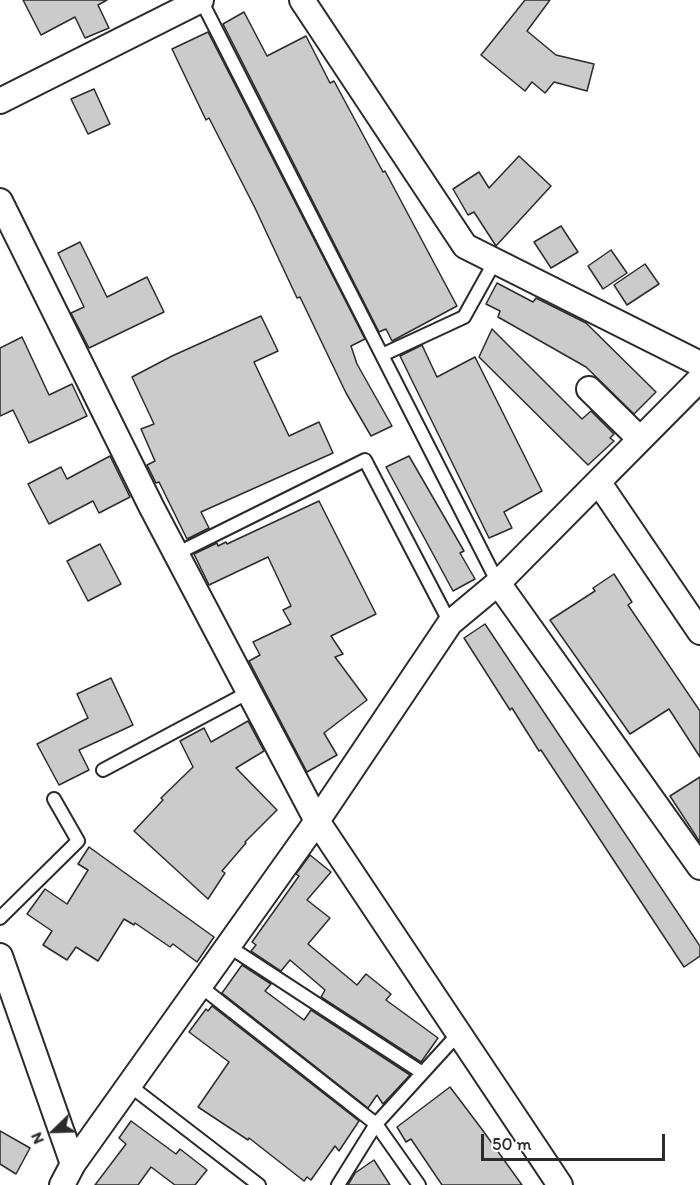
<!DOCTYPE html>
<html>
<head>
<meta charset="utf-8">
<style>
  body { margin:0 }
  #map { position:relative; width:700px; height:1185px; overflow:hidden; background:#fff; font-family:Itim,sans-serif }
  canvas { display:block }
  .north { position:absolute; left:24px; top:1101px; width:60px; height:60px; -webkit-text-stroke:4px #fff; paint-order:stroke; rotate:247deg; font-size:16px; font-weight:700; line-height:24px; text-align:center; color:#2b2b2b }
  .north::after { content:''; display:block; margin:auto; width:21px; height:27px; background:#2b2b2b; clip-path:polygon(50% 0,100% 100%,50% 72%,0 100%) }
  .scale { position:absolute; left:481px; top:1134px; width:184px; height:27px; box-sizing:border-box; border:3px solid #2b2b2b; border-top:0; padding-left:8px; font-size:18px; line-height:21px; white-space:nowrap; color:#2b2b2b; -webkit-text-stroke:4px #fff; paint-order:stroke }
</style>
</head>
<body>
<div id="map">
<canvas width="700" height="1185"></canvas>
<div class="north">N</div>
<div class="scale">50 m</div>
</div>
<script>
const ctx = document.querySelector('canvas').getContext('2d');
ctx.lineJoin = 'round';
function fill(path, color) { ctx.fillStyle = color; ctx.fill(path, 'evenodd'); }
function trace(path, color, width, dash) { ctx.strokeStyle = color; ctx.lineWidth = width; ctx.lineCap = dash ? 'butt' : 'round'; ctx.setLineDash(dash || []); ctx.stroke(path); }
const building = new Path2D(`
  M23,0H107L98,5L109,28L85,38L75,17L41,35Z
  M525,0H550L527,31L556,55L594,64L587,91L554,82L545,93L532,82L525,91L481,55Z
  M244,12L267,56L306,36L330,83L334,81L383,172L385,171L457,306L392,341L386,329L379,332L223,24Z
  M208,32L365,339L351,346L357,364L392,426L371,436L346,393L300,297L297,298L255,208L209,118L206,120L172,49Z
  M94,89L110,124L88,134L71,99Z
  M519,156L551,186L496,246L474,212L468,215L453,189L479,172L489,188Z
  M561,226L578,252L551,268L534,242Z
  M80,242L107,297L147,277L164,312L89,348L71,313L84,307L58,253Z
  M611,250L627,273L603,289L588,266Z
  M645,264L659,284L627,305L614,285Z
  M497,283L533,302L536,298L586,323L656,392L634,414L586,367L498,317L500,311L486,304Z
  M261,316L278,351L254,362L289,436L319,422L333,453L201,512L209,528L187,539L159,482L156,483L147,465L155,461L141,429L154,424L132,377L172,356Z
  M492,329L582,419L591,411L614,434L610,438L614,441L588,465L479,357Z
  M22,337L49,395L72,384L87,416L29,443L13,410L0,416V348Z
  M422,345L437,377L475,357L542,491L504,512L512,528L489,538L400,356Z
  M110,456L130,497L99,513L93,501L49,524L28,484L61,467L67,479Z
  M409,456L464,551L460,553L475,579L453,591L386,467Z
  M319,501L376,614L331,636L343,654L335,657L367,700L324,733L337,755L307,772L249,661L260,655L253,642L291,624L283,610L291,606L268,557L209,585L194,554L217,543L218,546L226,542L227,544Z
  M100,544L121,584L88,601L67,561Z
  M614,574L632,602L628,605L700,711V757L669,709L630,734L550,620L595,591L593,588Z
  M485,624L700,946V956L684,967L541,750L539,751L512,708L510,710L464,638Z
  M111,678L133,725L79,750L89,770L59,785L37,744L88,718L77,694Z
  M248,721L264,751L236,768L277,810L245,842L246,843L222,871L225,873L208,899L134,831L163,800L161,798L193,767L180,741L204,728L211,742Z
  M700,777V842L670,796Z
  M89,847L214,937L197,962L173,944L170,947L135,923L134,925L124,919L98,961L76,947L67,960L43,945L52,931L27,914L45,889L67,904L88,870L78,864Z
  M310,855L331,872L307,900L330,918L308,944L357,985L366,974L391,994L386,1000L438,1038L421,1062L321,997L325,990L290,960L281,971L251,951L256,945L252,942L299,876L296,874Z
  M242,965L271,984L265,991L304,1020L311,1010L410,1075L383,1104L377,1095L368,1108L222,993Z
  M212,1006L359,1121L339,1151L335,1146L311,1180L307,1177L304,1181L249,1138L248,1140L198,1107L229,1062L189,1032L206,1009L208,1011Z
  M450,1087L481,1128L522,1185H442L411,1139L406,1142L397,1127Z
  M131,1121L176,1154L180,1149L207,1170L195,1185H175L151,1167L138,1185H95L126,1144L119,1138Z
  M0,1131L30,1148L16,1174L0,1164Z
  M374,1160L390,1185H348L355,1173Z`);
fill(building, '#cbcbcb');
trace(building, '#2b2b2b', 1.5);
const service = new Path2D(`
  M201,0L498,583
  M382,355L464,317L494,263
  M176,554L365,460L450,623
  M103,770L249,692
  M0,918L78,841L54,799
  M228,946L421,1072
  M200,986L376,1124L419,1185
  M129,1085L259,1185
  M338,1185L376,1124L459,1033`);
const minor = new Path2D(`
  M302,0L465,246L700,364
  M0,101L201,0
  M0,201L151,506L317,821L560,1185
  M589,389L640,439
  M599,483L700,632
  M498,583L700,867
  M0,956L73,1164
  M62,1185L73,1164L317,821L450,623L498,583L700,379`);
trace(service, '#2b2b2b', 16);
trace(minor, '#2b2b2b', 28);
trace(service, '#fff', 12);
trace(minor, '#fff', 24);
</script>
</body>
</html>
